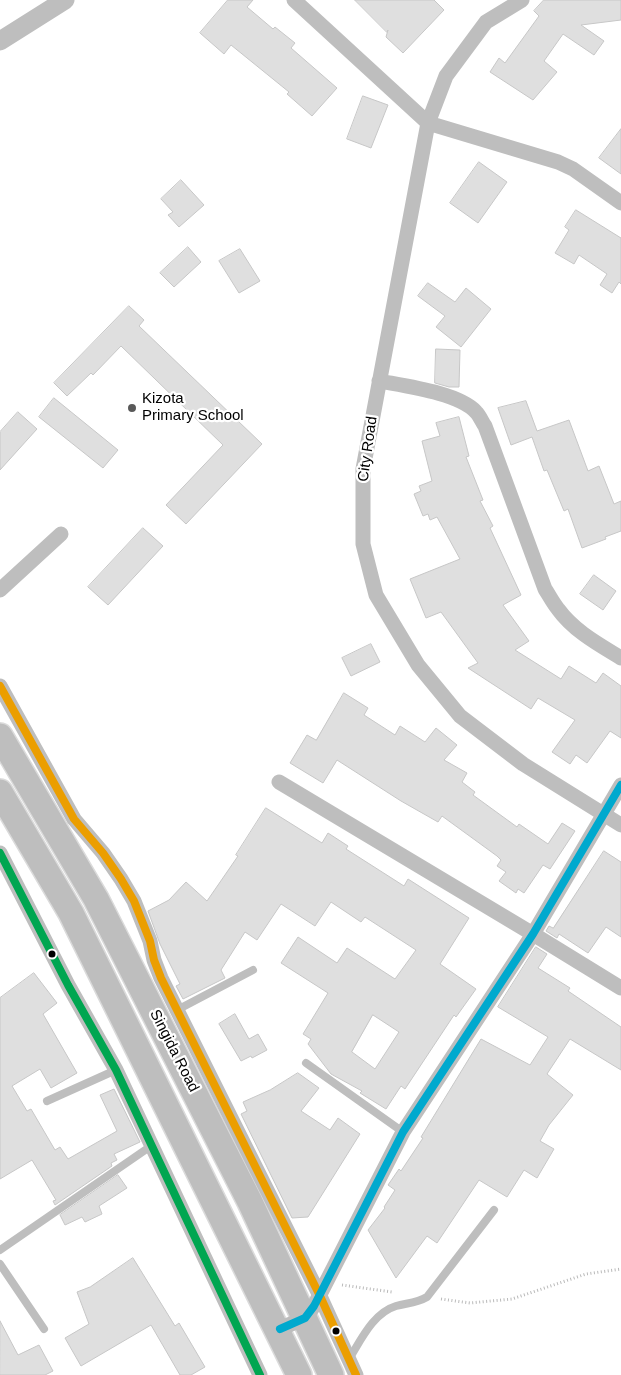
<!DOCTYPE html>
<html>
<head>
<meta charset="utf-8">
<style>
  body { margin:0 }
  canvas { display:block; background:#fff }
</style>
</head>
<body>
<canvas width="621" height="1375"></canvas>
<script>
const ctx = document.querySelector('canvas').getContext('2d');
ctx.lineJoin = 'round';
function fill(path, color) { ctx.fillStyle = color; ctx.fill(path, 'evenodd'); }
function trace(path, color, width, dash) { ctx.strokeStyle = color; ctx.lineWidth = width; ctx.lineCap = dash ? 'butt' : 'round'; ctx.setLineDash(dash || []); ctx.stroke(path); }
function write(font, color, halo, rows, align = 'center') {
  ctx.font = font + ' Arial,sans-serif'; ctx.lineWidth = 4.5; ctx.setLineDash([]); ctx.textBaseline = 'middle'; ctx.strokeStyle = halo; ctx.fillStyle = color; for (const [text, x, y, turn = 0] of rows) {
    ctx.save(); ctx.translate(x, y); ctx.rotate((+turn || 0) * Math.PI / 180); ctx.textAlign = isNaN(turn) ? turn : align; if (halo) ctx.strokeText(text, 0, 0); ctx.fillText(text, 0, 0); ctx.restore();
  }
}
const building = new Path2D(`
  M228,0H253L247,7L273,29L275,27L295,43L291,48L337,88L312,116L287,94L289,92L231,45L224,54L200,33Z
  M355,0H434L444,10L403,53L386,37L388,30L387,32Z
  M544,0H621V20L581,25L604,41L594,55L563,34L544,61L557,72L533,100L490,72L499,58L505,63L539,16L534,11Z
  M363,96L388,105L371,148L347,139Z
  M621,129V174L599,158Z
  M479,162L507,182L478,223L450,203Z
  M181,180L204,205L179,227L168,215L173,212L161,199Z
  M576,210L621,238V284L619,282L612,293L600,285L607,274L579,255L574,264L555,253L569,230L565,227Z
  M188,247L201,262L174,287L160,273Z
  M240,249L260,281L239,293L219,261Z
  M428,283L455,302L466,288L491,309L461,347L436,327L445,316L418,296Z
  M129,306L144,320L139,326L262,444L186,524L166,505L223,445L121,346L93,375L91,373L67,396L54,383Z
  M436,349L460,350L459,387H449L435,383Z
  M54,398L118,450L103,468L39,417Z
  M526,401L537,431L569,420L588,471L599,466L614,504L621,501V531L605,537L606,539L582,548L568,509L564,511L547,470L544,471L532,437L511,445L498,408Z
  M18,412L37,429L0,470V432Z
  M459,417L469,456L466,457L483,500L480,501L493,526L490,528L521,595L503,605L529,641L515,650L561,679L569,666L596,683L603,673L621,686V738L610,731L587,763L576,755L570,764L552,752L575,720L538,698L531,709L468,668L478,663L441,612L426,618L410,579L460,559L437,517L430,520L428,514L423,516L414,494L421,491L419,486L432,481L422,441L440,436L436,423Z
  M143,528L163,546L108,605L88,587Z
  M594,575L616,591L603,610L580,594Z
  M371,644L380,662L351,676L342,658Z
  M344,693L368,708L364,715L395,735L400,726L425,742L436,728L457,745L444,760L467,773L462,782L475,792L473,795L517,827L519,824L548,844L562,823L575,831L550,869L543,865L524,893L518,889L516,893L499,881L506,872L497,866L501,860L497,856L442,816L438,822L401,801L337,760L323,783L290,763L307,735L316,740Z
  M266,808L322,843L328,833L348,846L346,849L404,886L408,879L469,918L440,964L476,989L456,1017L454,1015L405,1089L401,1086L386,1109L360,1093L362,1091L331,1074L308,1044L311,1039L303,1034L328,993L281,963L298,937L337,963L347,948L395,979L416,950L365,917L361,922L331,902L315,926L281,904L257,940L245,932L221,970L225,978L183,999L176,986L180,984L160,944L148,911L169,900L186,882L207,901L238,856L236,855ZM373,1015L399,1032L375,1069L352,1052Z
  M604,851L621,862V937L606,927L588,953L559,934L557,938L546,931L549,926L553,928Z
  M536,947L547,954L538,968L570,988L568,991L621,1027V1070L570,1039L547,1074L573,1095L549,1125L540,1141L554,1149L537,1178L524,1170L507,1197L479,1180L437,1243L427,1236L396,1278L368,1230L385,1208L384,1207L395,1190L388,1185L399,1169L401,1171L423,1138L421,1137L481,1039L530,1065L548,1037L498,1007Z
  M34,973L57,1003L43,1014L77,1073L51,1088L40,1069L12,1086L27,1111L31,1109L55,1150L60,1147L68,1159L117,1131L100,1095L114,1089L140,1142L114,1154L117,1160L111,1163L112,1166L55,1205L53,1201L56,1200L32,1160L0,1179V998Z
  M235,1014L249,1039L258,1034L267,1050L252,1058L251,1056L241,1061L219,1024Z
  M298,1073L319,1088L301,1111L330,1130L338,1118L360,1134L308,1217L292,1218L241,1114L247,1111L243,1102L270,1090Z
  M118,1175L127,1188L99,1206L102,1214L85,1222L82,1217L65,1225L60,1215Z
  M133,1258L175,1326L179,1323L205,1367L191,1375H180L151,1325L81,1366L65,1338L89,1324L77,1292L90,1287Z
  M0,1321L18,1355L39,1345L53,1371L45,1375H0Z`);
fill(building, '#dfdfdf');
trace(building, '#c7c7c7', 1);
const trunk = new Path2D(`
  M0,736L96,899L250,1202L331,1375
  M0,792L71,913L299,1375`);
trace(trunk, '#dbdbdb', 28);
trace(new Path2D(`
  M342,1285L392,1292
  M441,1299L470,1303L512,1299L586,1274L621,1269`), '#b9b9b9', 3, [1, 2.5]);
trace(new Path2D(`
  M177,1010L253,970
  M306,1063L403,1132
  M47,1101L116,1070
  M0,1250L151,1146
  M0,1264L44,1329
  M349,1359C361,1340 373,1313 396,1306C407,1303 417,1303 427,1297L494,1210`), '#bebebe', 8);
trace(new Path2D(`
  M294,0L428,123L558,162L573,169L621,203
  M522,0L486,22L446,76L428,123L363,469V544L376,595L418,665L460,716L523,764L621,825
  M379,381C405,386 459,393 476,412C480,416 482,422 485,426L545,589C549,595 553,603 558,609C574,631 598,644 621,658
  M0,590L61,534
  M0,686L74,819L103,853L121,879L134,901L150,941L154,960L161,978L320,1296L356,1375
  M279,782L533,934L621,988
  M0,853L68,985L116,1070L260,1375
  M277,1330L305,1318L314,1306L403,1132L533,934L621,785`), '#bebebe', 15);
trace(new Path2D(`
  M0,41L65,0`), '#bebebe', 19);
trace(trunk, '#bebebe', 25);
trace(new Path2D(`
  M0,686L74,819L103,853L121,879L134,901L150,941L154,960L161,978L320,1296L356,1375`), '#eb9e00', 8);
trace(new Path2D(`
  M0,853L68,985L116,1070L260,1375`), '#00a651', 8);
trace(new Path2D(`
  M280,1329L305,1318L314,1306L403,1132L533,934L621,785`), '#00a9ce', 8);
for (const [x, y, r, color] of [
  [132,408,5,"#595959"],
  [52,954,4.5,"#000"],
  [336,1331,4.5,"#000"]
]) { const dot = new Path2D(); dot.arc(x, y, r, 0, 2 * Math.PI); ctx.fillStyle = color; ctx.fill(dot); trace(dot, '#fff', 2); }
write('15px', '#000', '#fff', [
  ["Kizota",142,399],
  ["Primary School",142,416]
], 'left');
write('15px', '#000', '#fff', [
  ["City Road",368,449,-82],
  ["Singida Road",174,1051,63]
]);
</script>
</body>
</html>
